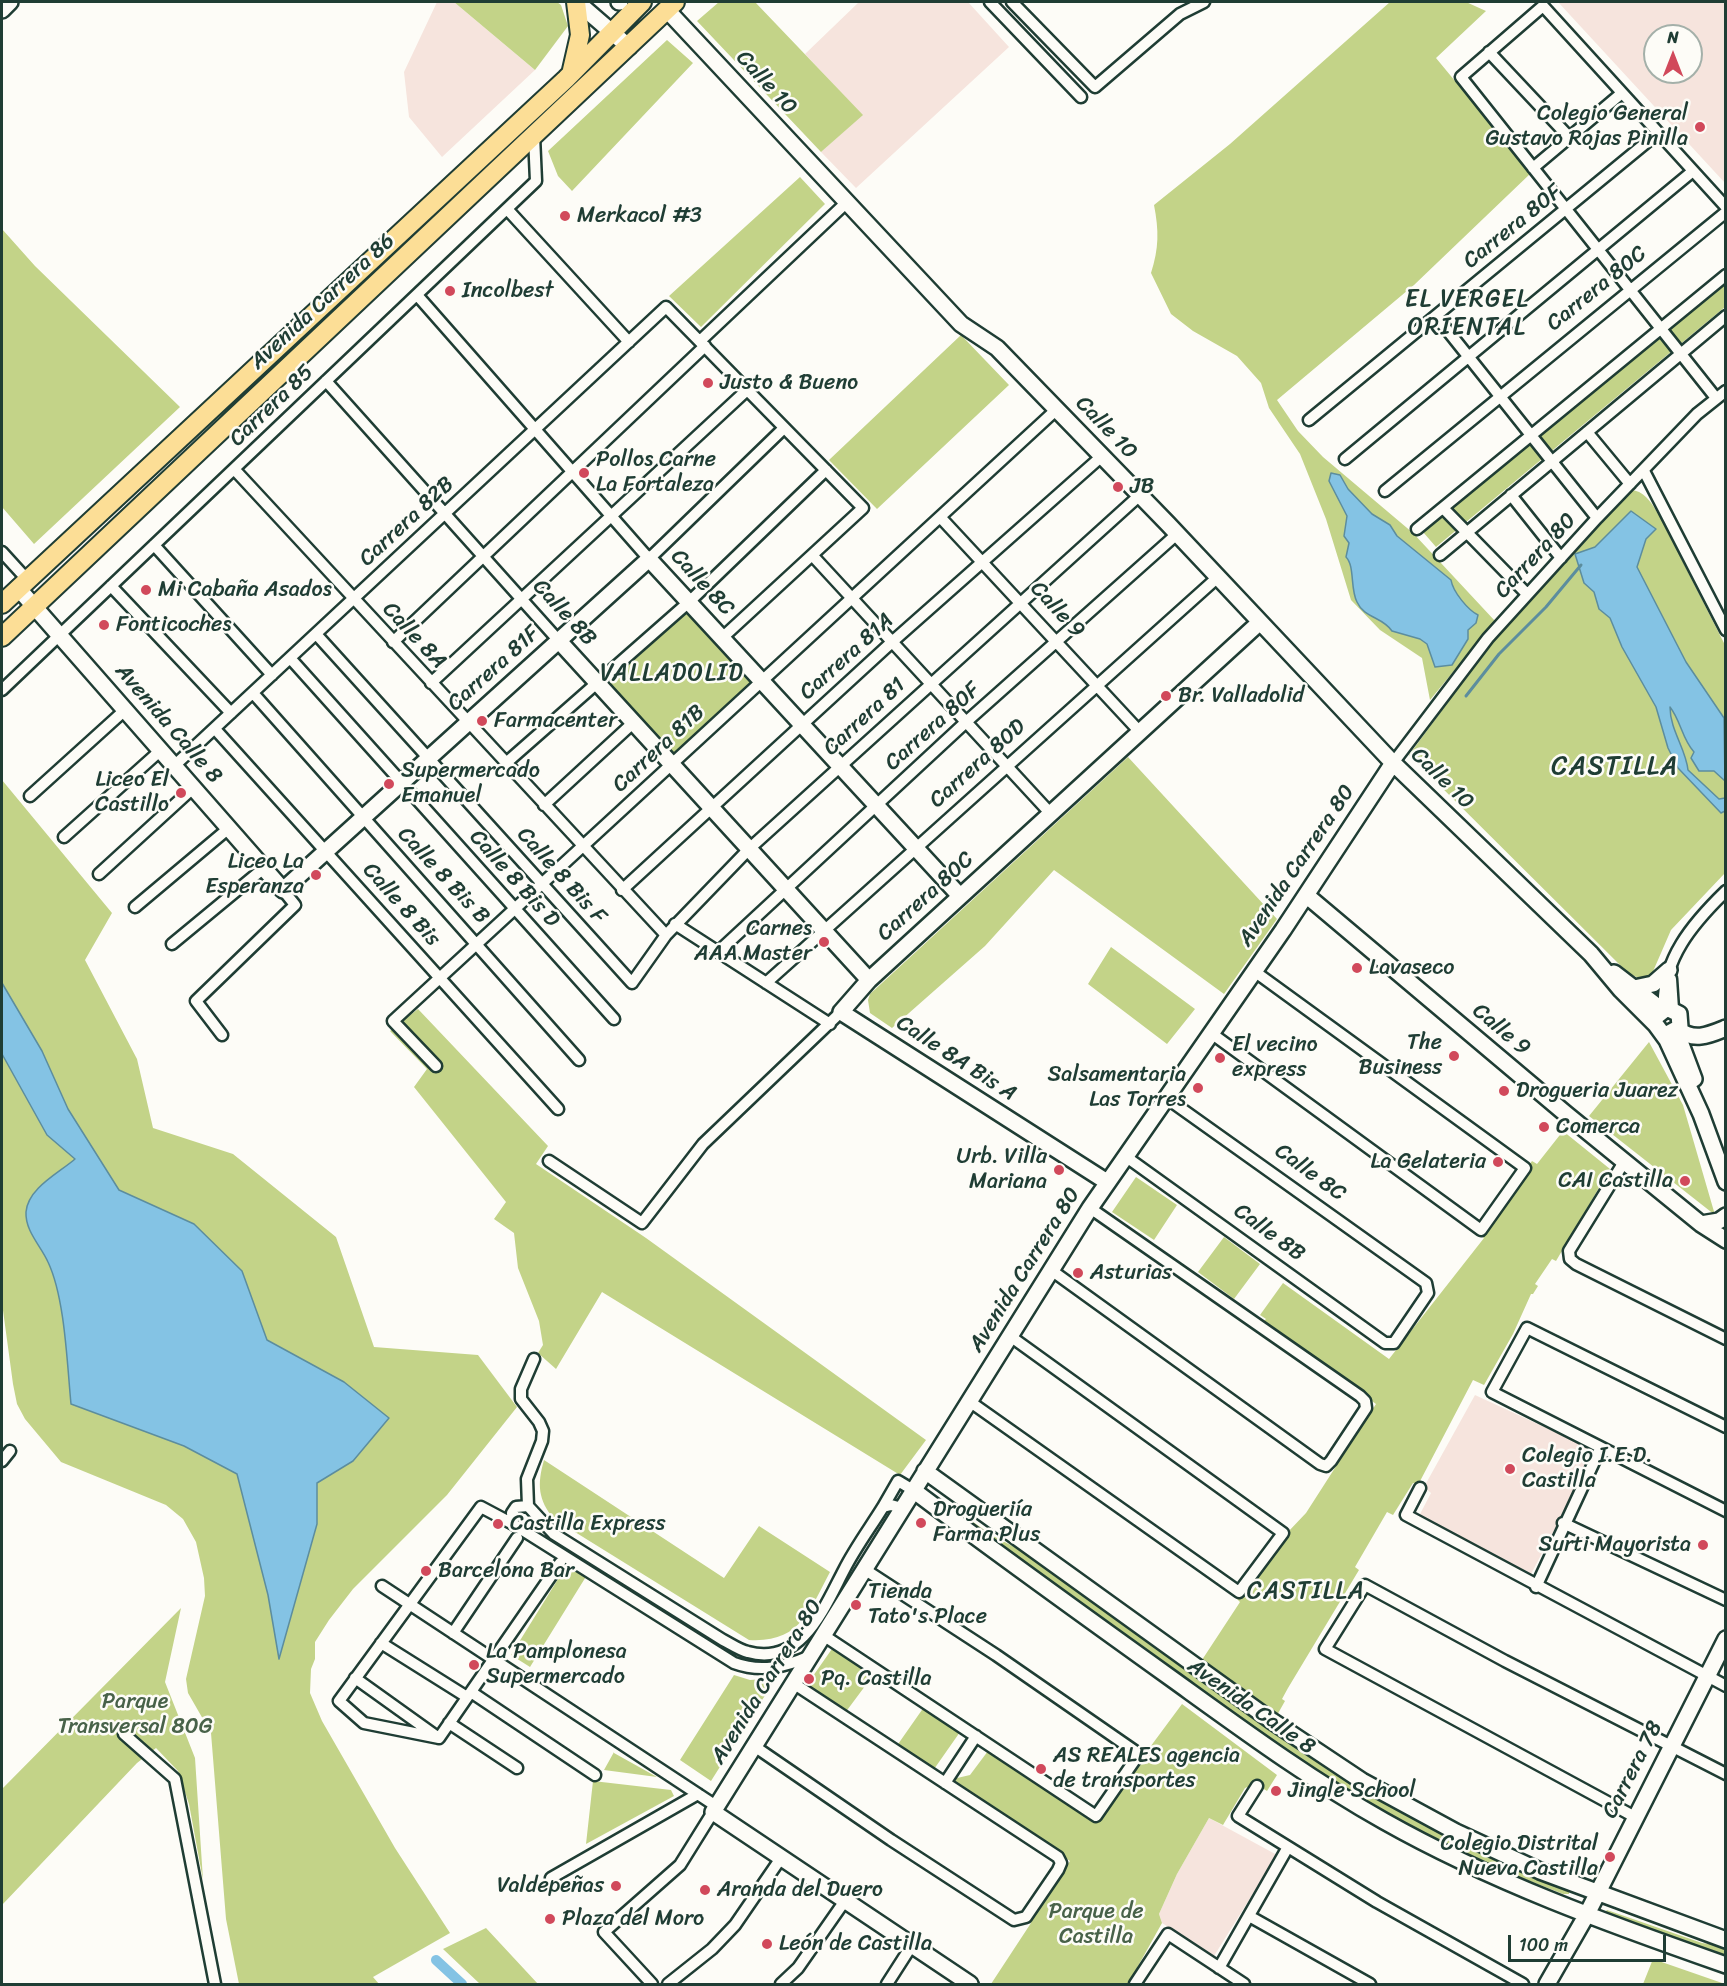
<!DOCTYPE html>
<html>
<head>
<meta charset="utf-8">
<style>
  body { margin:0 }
  #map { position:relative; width:1727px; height:1986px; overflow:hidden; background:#fdfcf7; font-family:Sriracha,sans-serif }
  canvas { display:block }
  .frame { position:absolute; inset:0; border:3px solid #1f3d34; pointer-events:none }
  .north { position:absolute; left:1643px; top:24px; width:60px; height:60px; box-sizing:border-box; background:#fdfcf7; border:2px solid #a4b0a9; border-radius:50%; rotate:0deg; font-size:16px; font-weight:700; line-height:24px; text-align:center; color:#1f3d34 }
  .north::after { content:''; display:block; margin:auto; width:21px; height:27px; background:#d1495b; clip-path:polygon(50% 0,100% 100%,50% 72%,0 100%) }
  .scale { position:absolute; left:1508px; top:1935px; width:158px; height:27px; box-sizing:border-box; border:3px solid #1f3d34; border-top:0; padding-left:8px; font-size:18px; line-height:21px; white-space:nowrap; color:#1f3d34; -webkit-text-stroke:4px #fdfcf7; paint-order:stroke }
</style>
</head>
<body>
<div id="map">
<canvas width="1727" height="1986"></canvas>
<div class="frame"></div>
<div class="north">N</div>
<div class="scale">100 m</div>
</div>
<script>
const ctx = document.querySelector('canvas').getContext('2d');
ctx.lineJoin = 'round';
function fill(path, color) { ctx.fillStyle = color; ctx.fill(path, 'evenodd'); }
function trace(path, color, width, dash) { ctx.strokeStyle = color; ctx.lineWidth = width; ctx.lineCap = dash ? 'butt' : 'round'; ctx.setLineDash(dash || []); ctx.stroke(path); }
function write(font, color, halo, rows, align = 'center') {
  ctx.font = font + ' Sriracha,sans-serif'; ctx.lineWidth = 5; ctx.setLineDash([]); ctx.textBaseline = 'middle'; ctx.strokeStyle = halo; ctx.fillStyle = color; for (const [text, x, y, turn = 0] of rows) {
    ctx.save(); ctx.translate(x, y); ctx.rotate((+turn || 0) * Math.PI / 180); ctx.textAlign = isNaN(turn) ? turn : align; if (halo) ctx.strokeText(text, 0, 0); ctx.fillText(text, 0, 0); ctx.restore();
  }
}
fill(new Path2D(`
  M437,2H454L535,70L442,157L409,117L404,72Z
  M859,2H968L1009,47L856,188L821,152L862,115L805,54Z
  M1558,2H1725V183ZM1655,36H1691V72H1655Z
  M1475,1395L1596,1451L1531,1574L1419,1516L1431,1493L1424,1487Z
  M1209,1818L1277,1855L1214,1956L1162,1923L1159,1914L1177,1874Z`), '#f6e4dd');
fill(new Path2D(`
  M454,2H557L561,5L568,26L535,70Z
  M719,2H755L863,115L821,152L697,21Z
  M1390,2H1466L1486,11L1436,58L1531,173L1414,285L1277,400L1298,431L1323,457L1413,533L1495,621L1430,700L1422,658L1380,630L1351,600L1326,519L1300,454L1269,408L1261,383L1237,356L1193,331L1171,314L1151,273C1159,248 1159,231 1154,205L1230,144Z
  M667,40L693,63L572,191L558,176L548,151Z
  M800,177L825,204L701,327L669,296Z
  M2,229L35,266L180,407L34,544L2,507Z
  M1725,282V307L1436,547L1423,532Z
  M961,335L1009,385L877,509L829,460Z
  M1632,490C1646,492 1652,504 1659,515L1726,647L1725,873L1671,930L1651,976L1643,980L1628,973L1409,755L1496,637Z
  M689,611L754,684L673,756L608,683Z
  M1128,757L1277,919L1224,994L1054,870L985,946L892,1028L870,1013L868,1000L870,994Z
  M2,780L112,913L85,960L137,1059L153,1128L233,1154L336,1237L374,1347L478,1355L517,1407L447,1495L353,1589L329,1620L315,1642V1659L311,1669L310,1693L322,1721L395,1848L450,1933L373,1977L379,1984H239L226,1919L211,1733L188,1693L186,1679L205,1596L204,1578L196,1542L183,1519L166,1505L61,1462L25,1419L17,1404L13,1384L2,1303Z
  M1111,947L1195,1009L1167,1044L1088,984Z
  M418,1009L548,1146L536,1164L646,1238L926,1440L900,1475L602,1292L556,1369L538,1353L543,1345L539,1321L518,1268L514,1233L494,1219L506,1202L414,1087L427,1069L390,1031Z
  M1649,1042L1683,1105L1715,1215L1589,1116Z
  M1563,1131L1610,1169L1556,1261L1552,1259L1535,1284L1538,1286L1533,1294H1531L1513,1334L1484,1385L1473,1380L1418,1485L1413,1483L1393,1515L1387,1512L1355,1567L1359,1570L1288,1688L1282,1699L1285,1701L1276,1717L1200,1663L1240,1602L1237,1599L1287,1533L1306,1513L1376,1404L1264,1321L1266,1319L1260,1315L1283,1283L1389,1359L1484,1238L1479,1234L1532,1161L1537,1164Z
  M1136,1177L1177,1205L1154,1240L1112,1212Z
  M1224,1237L1260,1264L1234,1299L1198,1272Z
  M544,1460L724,1578L759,1526L830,1572C809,1611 800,1643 749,1640L554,1519C538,1500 537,1484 544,1460Z
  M928,1490L993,1536L1032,1556L1292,1741L1569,1889V1894H1563L1456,1852L1328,1781L925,1496Z
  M568,1563L587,1575L530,1667L511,1655Z
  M181,1608L165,1682L195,1758L203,1880L189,1804L178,1771L156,1748L137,1763L2,1905V1789Z
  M834,1646L874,1674L845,1713L806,1686Z
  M734,1675L750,1680L776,1678L711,1781L680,1760Z
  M1182,1704L1277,1775L1267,1791L1256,1784L1245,1788L1223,1825L1209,1818L1177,1874L1159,1914L1162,1923L1128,1984H991L1031,1923V1918L1070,1861L952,1782L953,1779L970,1775L988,1751L1096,1820Z
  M924,1707L960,1732L932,1772L896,1747Z
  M614,1752V1753L657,1777L604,1770Z
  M593,1781L671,1790L674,1796L586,1844Z
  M1607,1910L1702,1943L1725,1946V1959L1603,1914Z
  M486,1928L538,1984H480L443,1949Z
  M1653,1959L1725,1984H1643Z`), '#c3d388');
const water = new Path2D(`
  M1331,473L1340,475L1348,489L1372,514L1390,525L1397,536L1451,580C1453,592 1468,610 1478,615L1476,623L1468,630V639L1452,665L1435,667L1427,644L1420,639L1392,631C1383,617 1364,618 1357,602C1350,589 1355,566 1346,557L1349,543L1344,536L1347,516L1329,481Z
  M1631,511L1656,529L1646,539L1637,567L1686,662L1724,718L1725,781L1714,771H1699L1691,758L1694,752C1682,739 1681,721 1670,707C1670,730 1686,749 1688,770L1719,799L1725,798V811L1721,813L1678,768L1668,748L1656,707L1622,647L1610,618L1599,609L1594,592L1584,583L1575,554L1595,547Z
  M2,983L42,1051L68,1109L119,1190L194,1224L242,1271L267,1340L344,1382L389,1418L353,1461L317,1483V1524L279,1659L268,1595L237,1474L184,1446L71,1404C67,1363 65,1298 48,1262C41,1246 25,1231 26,1212C28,1188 59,1173 75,1159L47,1135L2,1054Z`);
fill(water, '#84c3e4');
trace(water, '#5c8d9e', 1.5);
trace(new Path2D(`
  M1466,696L1499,654L1546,607L1581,565`), '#5c8d9e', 3);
trace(new Path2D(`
  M436,1960L462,1984`), '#84c3e4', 10);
const street = new Path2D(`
  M990,2L1081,97
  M1012,2L1095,87L1180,14L1204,2
  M1489,52L1569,137
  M1533,168L1622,93
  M507,209L629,342
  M417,295L649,559L784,428
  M1436,316L1597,518
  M700,341L847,202
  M326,381L559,641
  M1716,398L1461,77L1543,6L1726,207
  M1309,420L1658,133
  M1587,432L1630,484
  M1345,459L1693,171
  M234,469L666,935
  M1644,471L1726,630
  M1385,491L1726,212
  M1511,495L1561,558
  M1443,508L1527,594
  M941,518L1140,732
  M1417,529L1726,275
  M154,545L272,675
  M2,552L22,574L31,577
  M812,555L1051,814
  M1440,555L1726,316
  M111,586L231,713
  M316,634L632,983L666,935L749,849L1140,495
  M393,642L705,346
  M290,658L614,1019
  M431,683L747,390
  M2,690L536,181L534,136
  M253,693L579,1060
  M215,729L558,1109
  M506,763L689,602L826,470
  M1393,763L1488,638L1597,518L1697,414L1726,391
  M174,766L666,307L863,508L722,638
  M30,796L125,710
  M544,805L634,722
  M64,837L161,750
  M99,874L193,788
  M622,890L892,642L1102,456
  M135,907L229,828
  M675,924L830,1024
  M172,944L264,868
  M718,952L966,722L1177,534
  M1671,979L1673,1009
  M766,983L1218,577
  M1664,1009C1661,960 1693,923 1726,891
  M1211,1033L1481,1230L1525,1168L1254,971
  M222,1035L196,1001L295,905L283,890
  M436,1066L393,1021L1057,409
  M1125,1156L1385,1343H1394L1428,1293L1426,1283L1165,1097
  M549,1161L642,1223L703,1144L841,1012
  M1624,1162L1569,1251L1570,1259L1576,1264L1726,1339
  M1051,1270L1320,1464L1326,1466L1331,1461L1366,1408L1365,1401L1360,1396L1090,1208
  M969,1401L1239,1592L1283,1533L1010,1336
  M1726,1427L1527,1328L1492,1392L1726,1511
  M2,1461L10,1451
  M1420,1488L1406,1515L1726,1686
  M528,1506L527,1479L542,1441L543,1431L539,1422L521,1399V1389L534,1359
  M883,1507L898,1481L913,1490
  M1563,1523L1726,1600
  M513,1524L512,1513L516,1507L528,1506L554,1534L723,1640C731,1644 739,1650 748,1652C801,1667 824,1608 844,1570C855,1548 870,1528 883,1507L891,1505L902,1508
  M382,1586L716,1806
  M1536,1587L1600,1449
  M453,1633L517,1538
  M823,1635L1096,1816L1139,1754L996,1655L864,1569
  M381,1643L467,1697
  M355,1678L436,1736
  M471,1692L595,1775
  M449,1723L517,1768
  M124,1734L175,1779L215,1984
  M439,1738L364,1723L339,1701L481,1507L513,1524L734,1663C761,1673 785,1667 810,1656
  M439,1738L560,1563
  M754,1746L891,1840L1014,1920L1026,1917L1058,1870L1061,1863L1058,1857L793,1683
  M945,1783L976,1736
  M1257,1786L1238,1816L1377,1902L1523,1984
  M1635,1817L1325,1649L1365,1585L1505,1661L1726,1774
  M551,1878L698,1794
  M1249,1916L1370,1984
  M1219,1968L1288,1847
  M652,1984L604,1932L680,1865L713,1812
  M668,1984L712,1949L735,1925L781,1858
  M781,1984L798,1968L844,1902
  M887,1984L912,1945
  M1135,1984L1168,1934L1244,1984`);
const secondary = new Path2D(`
  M577,2L629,47
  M619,2H620
  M2,10L10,2
  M667,10L961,324L997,348L1168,524L1393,763L1591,954L1621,990L1656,1025L1667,1040L1701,1114L1726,1182
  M18,588L283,890L649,559L960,896
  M559,641L869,980
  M1306,895L1566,1114L1701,1224L1726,1240
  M1614,973L1662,1010
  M1634,988L1653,984L1669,970
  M1657,1016L1667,1008L1679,1014L1680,1027L1667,1034
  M1678,1029C1694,1042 1709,1035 1726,1028
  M1676,1031L1694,1079
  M1107,1182L841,1012L869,980L1260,622
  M1701,1224L1719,1221L1726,1216
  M925,1471L1272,1721L1362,1781L1456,1832L1540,1871L1726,1940
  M913,1490C999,1555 1087,1618 1175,1681C1243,1730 1311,1780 1384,1821C1492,1882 1609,1924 1726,1965
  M970,1984L713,1812L1090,1208L1283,930L1393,763
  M1547,1984L1586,1916L1726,1639`);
const primary = new Path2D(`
  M572,70L580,35L576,2
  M2,604L566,79L642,2
  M2,637L675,2`);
trace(street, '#1f3d34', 15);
trace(secondary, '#1f3d34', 20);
trace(primary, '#1f3d34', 22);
trace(street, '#fdfcf7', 10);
trace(secondary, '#fdfcf7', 15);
trace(primary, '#fcde96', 18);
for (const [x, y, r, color] of [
  [1700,127,6,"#d1495b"],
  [565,216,6,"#d1495b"],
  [450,291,6,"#d1495b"],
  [708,383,6,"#d1495b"],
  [584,473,6,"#d1495b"],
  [1118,487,6,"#d1495b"],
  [146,590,6,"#d1495b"],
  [104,625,6,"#d1495b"],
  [1166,696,6,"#d1495b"],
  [482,721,6,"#d1495b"],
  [389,784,6,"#d1495b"],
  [181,793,6,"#d1495b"],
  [316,875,6,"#d1495b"],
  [824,942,6,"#d1495b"],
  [1357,968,6,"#d1495b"],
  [1454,1056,6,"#d1495b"],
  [1220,1058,6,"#d1495b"],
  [1198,1088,6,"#d1495b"],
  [1504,1091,6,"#d1495b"],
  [1544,1127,6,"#d1495b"],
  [1498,1162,6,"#d1495b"],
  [1059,1170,6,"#d1495b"],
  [1685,1181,6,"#d1495b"],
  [1078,1273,6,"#d1495b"],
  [1510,1469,6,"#d1495b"],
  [921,1523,6,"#d1495b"],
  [498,1524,6,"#d1495b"],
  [1703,1545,6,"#d1495b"],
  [426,1571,6,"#d1495b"],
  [856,1605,6,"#d1495b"],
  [474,1665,6,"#d1495b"],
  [809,1679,6,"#d1495b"],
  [1041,1769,6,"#d1495b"],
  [1276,1791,6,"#d1495b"],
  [1610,1857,6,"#d1495b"],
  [616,1886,6,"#d1495b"],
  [705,1890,6,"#d1495b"],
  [550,1919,6,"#d1495b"],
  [767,1944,6,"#d1495b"]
]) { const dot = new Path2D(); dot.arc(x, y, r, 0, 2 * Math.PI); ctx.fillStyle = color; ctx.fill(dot); trace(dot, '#fdfcf7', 2); }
write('22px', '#1f3d34', '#fdfcf7', [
  ["Calle 10",766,83,47],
  ["Carrera 80F",1513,227,-39],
  ["Carrera 80C",1597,289,-39],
  ["Avenida Carrera 86",323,302,-43],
  ["Carrera 85",272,406,-44],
  ["Calle 10",1106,428,46],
  ["Carrera 82B",407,522,-43],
  ["Carrera 80",1536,556,-47],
  ["Calle 8C",702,583,47],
  ["Calle 9",1057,610,47],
  ["Calle 8B",564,613,47],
  ["Calle 8A",414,636,47],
  ["Carrera 81A",847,657,-42],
  ["Carrera 81F",494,669,-42],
  ["Carrera 81",865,717,-43],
  ["Avenida Calle 8",168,724,49],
  ["Carrera 80F",933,727,-42],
  ["Carrera 81B",659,749,-43],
  ["Carrera 80D",978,764,-42],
  ["Calle 10",1442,779,44],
  ["Avenida Carrera 80",1297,866,-56],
  ["Calle 8 Bis B",443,876,47],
  ["Calle 8 Bis F",561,876,48],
  ["Calle 8 Bis D",514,879,48],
  ["Carrera 80C",926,897,-42],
  ["Calle 8 Bis",401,905,48],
  ["Calle 9",1501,1030,40],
  ["Calle 8A Bis A",956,1059,33],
  ["Calle 8C",1310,1173,36],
  ["Calle 8B",1269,1233,36],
  ["Avenida Carrera 80",1025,1270,-58],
  ["Avenida Carrera 80",767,1682,-58],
  ["Avenida Calle 8",1251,1707,35],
  ["Carrera 78",1633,1770,-63]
]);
write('22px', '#1f3d34', '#fdfcf7', [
  ["Colegio General",1688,114,"right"],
  ["Gustavo Rojas Pinilla",1688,139,"right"],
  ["Merkacol #3",577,216],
  ["Incolbest",462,291],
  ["Justo & Bueno",720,383],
  ["Pollos Carne",596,460],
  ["La Fortaleza",596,485],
  ["JB",1130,487],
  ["Mi Cabaña Asados",158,590],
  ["Fonticoches",116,625],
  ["Br. Valladolid",1178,696],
  ["Farmacenter",494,721],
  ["Supermercado",401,771],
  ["Emanuel",401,796],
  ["Liceo El",169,780,"right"],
  ["Castillo",169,805,"right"],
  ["Liceo La",304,862,"right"],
  ["Esperanza",304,887,"right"],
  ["Carnes",812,929,"right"],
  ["AAA Master",812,954,"right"],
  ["Lavaseco",1369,968],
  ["The",1442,1043,"right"],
  ["Business",1442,1068,"right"],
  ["El vecino",1232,1045],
  ["express",1232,1070],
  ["Salsamentaria",1186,1075,"right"],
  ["Las Torres",1186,1100,"right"],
  ["Drogueria Juarez",1516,1091],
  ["Comerca",1556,1127],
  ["Urb. Villa",1047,1157,"right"],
  ["Mariana",1047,1182,"right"],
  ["La Gelateria",1486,1162,"right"],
  ["CAI Castilla",1673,1181,"right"],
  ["Asturias",1090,1273],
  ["Colegio I.E.D.",1522,1456],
  ["Castilla",1522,1481],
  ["Drogueriía",933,1510],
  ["Farma Plus",933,1535],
  ["Castilla Express",510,1524],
  ["Surti Mayorista",1691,1545,"right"],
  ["Barcelona Bar",438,1571],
  ["Tienda",868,1592],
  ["Tato's Place",868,1617],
  ["La Pamplonesa",486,1652],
  ["Supermercado",486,1677],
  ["Pq. Castilla",821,1679],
  ["AS REALES agencia",1053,1756],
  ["de transportes",1053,1781],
  ["Jingle School",1288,1791],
  ["Colegio Distrital",1598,1844,"right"],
  ["Nueva Castilla",1598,1869,"right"],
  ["Valdepeñas",604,1886,"right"],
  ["Aranda del Duero",717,1890],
  ["Plaza del Moro",562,1919],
  ["León de Castilla",779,1944]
], 'left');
write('22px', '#486249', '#fdfcf7', [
  ["Parque",135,1702],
  ["Transversal 80G",135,1727],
  ["Parque de",1096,1912],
  ["Castilla",1096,1937]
]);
ctx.letterSpacing = '1.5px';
write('24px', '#1f3d34', '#fdfcf7', [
  ["EL VERGEL",1467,300],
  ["ORIENTAL",1467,328],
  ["VALLADOLID",672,674],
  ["CASTILLA",1306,1592]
]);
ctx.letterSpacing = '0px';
ctx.letterSpacing = '1.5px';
write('26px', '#1f3d34', '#fdfcf7', [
  ["CASTILLA",1615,767]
]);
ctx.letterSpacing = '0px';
</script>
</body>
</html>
